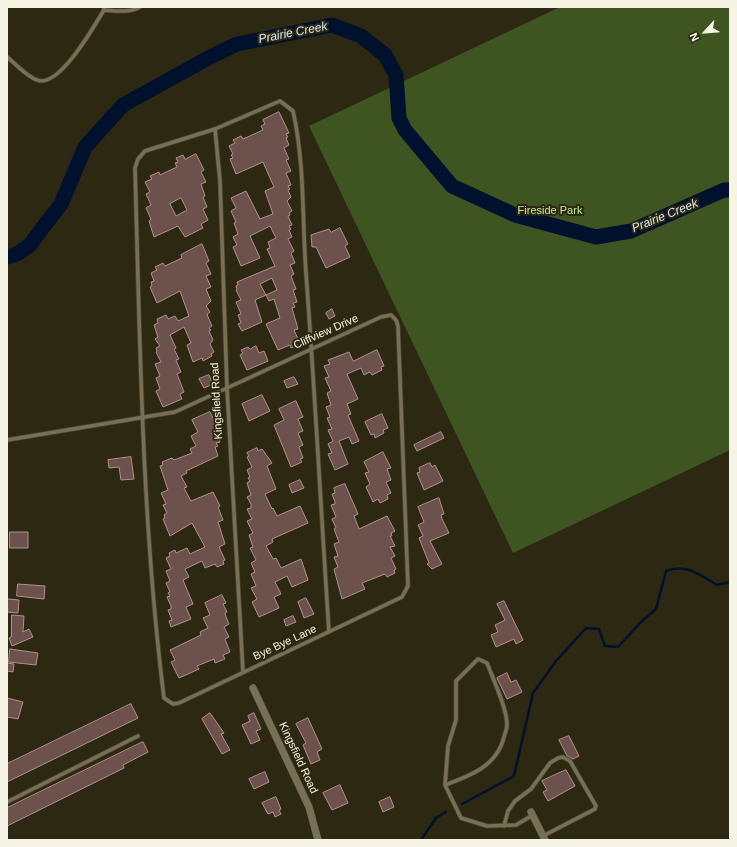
<!DOCTYPE html>
<html>
<head>
<meta charset="utf-8">
<style>
  body { margin:0 }
  #map { position:relative; width:737px; height:847px; overflow:hidden; background:#2d2811; font-family:Helvetica,sans-serif }
  canvas { display:block }
  .frame { position:absolute; inset:0; border:8px solid #f6f4e5; pointer-events:none }
  .north { position:absolute; left:685px; top:12px; width:40px; height:40px; -webkit-text-stroke:3px #2d2811; paint-order:stroke; rotate:244deg; font-size:11px; font-weight:700; line-height:16px; text-align:center; color:#f6f4e5 }
  .north::after { content:''; display:block; margin:auto; width:14px; height:18px; background:#f6f4e5; clip-path:polygon(50% 0,100% 100%,50% 72%,0 100%) }
</style>
</head>
<body>
<div id="map">
<canvas width="737" height="847"></canvas>
<div class="frame"></div>
<div class="north">N</div>
</div>
<script>
const ctx = document.querySelector('canvas').getContext('2d');
ctx.lineJoin = 'round';
function fill(path, color) { ctx.fillStyle = color; ctx.fill(path, 'evenodd'); }
function trace(path, color, width, dash) { ctx.strokeStyle = color; ctx.lineWidth = width; ctx.lineCap = dash ? 'butt' : 'round'; ctx.setLineDash(dash || []); ctx.stroke(path); }
function write(font, color, halo, rows, align = 'center') {
  ctx.font = font + ' Helvetica,sans-serif'; ctx.lineWidth = 4; ctx.setLineDash([]); ctx.textBaseline = 'middle'; ctx.strokeStyle = halo; ctx.fillStyle = color; for (const [text, x, y, turn = 0] of rows) {
    ctx.save(); ctx.translate(x, y); ctx.rotate((+turn || 0) * Math.PI / 180); ctx.textAlign = isNaN(turn) ? turn : align; if (halo) ctx.strokeText(text, 0, 0); ctx.fillText(text, 0, 0); ctx.restore();
  }
}
fill(new Path2D(`
  M560,7H730V450L513,553L309,126Z`), '#3e5522');
trace(new Path2D(`
  M462,804L514,776L533,693L556,661L586,628L599,629L605,646L618,647L642,621L656,609L666,571C686,563 700,575 717,585L730,582
  M421,840L436,818L446,812`), '#00112e', 2.5);
trace(new Path2D(`
  M7,257L17,254L30,245L41,230L61,204L85,147L123,105L210,57L237,44L332,25L361,36L385,55L396,75L399,118L405,130L452,186L515,215L596,237L631,231L724,190H730`), '#00112e', 15);
const building = new Path2D(`
  M279,112L289,133L286,134L288,137L286,138L289,145L284,148L289,159L286,160L291,171L286,173L291,185L288,186L290,189L288,190L291,197L287,201L292,211L289,213L290,215L288,216L292,225L289,226L291,229L289,230L292,237L288,239L294,251L291,253L295,263L290,265L294,274L291,276L296,289L293,290L297,302L293,303L295,307L292,308L298,329L294,330L299,341L296,343L298,345L291,348L290,345L278,350L266,324L280,318L274,299L269,301L266,295L277,290L272,278L260,284L266,295L255,300L262,322L242,331L238,324L241,323L238,315L241,314L236,302L241,300L236,290L237,289L236,286L238,285L237,282L275,266L267,249L270,248L268,242L276,238L270,226L250,236L260,258L241,266L233,247L237,245L233,237L238,234L234,223L236,222L231,211L236,208L231,198L246,191L260,219L273,214L265,191L274,187L263,162L236,174L230,159L233,158L231,155L233,154L229,146L235,143L233,140L241,136L243,139L263,130L261,126L265,124L263,120Z
  M196,154L204,170L201,172L206,182L201,184L205,196L203,197L207,207L203,209L208,220L201,224L203,228L185,237L178,226L154,237L149,221L151,219L146,208L151,205L146,194L150,192L145,182L152,179L150,176L159,172L160,175L177,167L175,163L178,162L176,158L183,155L185,159ZM181,198L187,210L176,216L170,204Z
  M340,228L348,244L345,246L350,257L326,268L316,247H312L311,235L329,229L331,232Z
  M202,244L209,261L206,263L211,274L206,276L211,287L206,289L211,301L206,306L210,312L207,314L208,317L212,326L209,328L211,330L209,331L213,340L210,344L214,352L211,354L212,356L203,361L202,358L193,362L187,345L191,343L184,327L170,335L176,348L174,349L179,359L176,360L181,372L177,374L184,392L180,394L182,399L163,407L156,391L160,389L156,378L160,376L155,364L161,362L156,352L157,351L156,348L160,346L155,339L158,337L154,325L158,323L157,319L166,315L168,319L175,316L178,321L189,316L180,291L157,303L150,287L152,286L151,282L154,281L151,273L157,270L155,267L163,263L165,266L182,258L181,255Z
  M332,309L335,316L329,319L326,313Z
  M256,346L259,353L264,351L268,361L247,370L240,355L243,353L241,350L248,347L250,349Z
  M377,350L384,366L381,367L382,370L372,375L370,372L364,375L361,368L347,374L358,399L347,404L351,414L348,415L359,441L352,444L349,437L339,441L348,464L335,470L328,454L332,453L328,444L333,441L328,430L332,429L327,418L330,417L326,407L331,405L327,393L331,391L325,378L329,377L324,366L330,364L328,360L349,352L353,361Z
  M209,375L213,384L204,388L199,379Z
  M294,377L298,384L287,388L284,381Z
  M262,395L270,411L249,421L242,404Z
  M296,401L303,417L298,419L303,431L298,433L303,445L299,447L303,458L300,459L302,462L291,467L274,425L284,420L279,409Z
  M210,412L218,428L214,430L220,442L216,443L218,446L215,447L218,456L186,471L187,473L181,476L187,487L184,488L191,501L213,492L220,506L218,507L223,520L218,522L225,544L219,547L225,560L223,561L224,564L217,567L215,564L205,568L202,561L185,569L189,577L183,580L193,604L186,607L191,619L171,627L169,621L172,620L168,610L171,609V606L167,597L170,596L168,593L170,592L166,583L170,581L166,571L171,569L166,558L170,556L169,553L175,550L176,553L187,548L190,554L205,547L192,523L170,536L163,519L165,518L164,515L167,513L163,505L166,504L161,493L168,490L160,466L163,465L162,462L172,458L174,460L192,453L190,449L196,446L191,436L198,432L192,420Z
  M382,414L388,428L383,430L384,433L375,438L374,434L371,435L365,422Z
  M441,432L444,438L417,451L414,445Z
  M257,448L258,451L262,449L272,463L267,466L276,489L265,494L272,509L273,508L277,516L300,506L308,523L272,539L273,542L266,546L273,559L276,558L281,568L301,559L308,580L292,587L287,576L275,582L281,594L274,597L279,608L259,617L252,602L257,599L251,588L256,586L251,574L255,572L251,563L256,560L250,548L253,547L249,535L253,533L247,521L252,519L247,509L251,508V504L247,497L251,495L247,483L250,481L248,478L250,477L247,470L252,467L247,457L249,456L247,453Z
  M383,452L391,468L387,469L391,480L386,482L391,493L387,495L388,499L380,503L378,499L373,502L366,487L370,484L365,473L369,472L364,462Z
  M131,457L134,479L121,480L119,467L109,468L108,460Z
  M430,463L432,467L435,465L443,481L424,490L417,473L420,472L419,468Z
  M300,480L304,488L292,493L289,485Z
  M345,484L358,514L354,516L359,529L387,516L395,531L391,533L392,536H390L395,546L390,547L395,556L391,558L396,569L394,570L395,573L387,577L385,574L362,583L365,589L342,599L334,569L338,567L334,557L338,556L334,544L339,542L334,529L336,528L332,519L336,517L331,505L335,504V502L332,494L335,493L334,488Z
  M439,498L444,514L441,515L442,519L449,533L430,541L442,564L432,569L427,564L429,563L419,538L423,536L418,525L424,522L418,507Z
  M10,532H28V548H10Z
  M18,584L45,586L44,599L17,596Z
  M222,595L226,603L223,604L227,612L225,613L226,617L229,624L224,627L229,637L225,639L230,652L223,655L225,659L215,663L214,659L197,666L199,669L179,678L171,662L175,660L170,650L201,635L200,632L208,628L203,618L210,615L205,603Z
  M306,598L314,614L304,618L298,602Z
  M8,599L19,600L18,613L7,612Z
  M504,601L523,640L516,644L514,639L496,647L491,635L498,632L495,625L505,620L497,604Z
  M12,615L24,616L23,632L29,629L33,637L12,646L9,638L11,637Z
  M293,616L296,622L286,626L284,620Z
  M10,649L38,653L36,665L9,662Z
  M7,663L14,664L13,672L7,671Z
  M507,673L511,682L516,680L522,692L507,699L497,678Z
  M7,698L23,702L18,719L7,717Z
  M131,704L138,718L7,782V764Z
  M210,713L224,733L221,734L230,750L222,754L202,719Z
  M254,713L261,729L256,731L260,740L251,744L242,725L250,721L248,716Z
  M308,718L322,749L317,752L320,760L311,764L303,745L306,743L296,724Z
  M569,736L579,756L573,759L567,756L559,740Z
  M143,742L148,752L123,765L124,768L7,826V808Z
  M566,770L575,786L548,801L543,792L547,790L542,781Z
  M265,772L269,782L254,789L249,779Z
  M340,785L348,803L332,810L323,793Z
  M276,797L281,809L279,810L281,814L275,817L273,812L268,814L262,803Z
  M390,797L394,807L383,812L379,802Z`);
fill(building, '#6d514c');
trace(building, '#b1928d', 1);
const service = new Path2D(`
  M104,10C117,11 129,13 140,7
  M7,57C16,64 26,76 37,80C59,89 94,26 104,10V7
  M215,129L220,181L227,388L243,672
  M7,440L175,412L381,317L391,315L396,320L398,326L408,586L402,597C327,632 253,668 179,703L173,704L164,698C142,523 140,345 135,168L138,159L145,151L215,129L280,101L293,111C305,164 302,219 306,273C315,393 321,512 329,632
  M445,785L448,746L456,720V681L478,659L487,663C493,679 507,708 507,725C507,729 505,733 504,737C497,766 470,776 445,785L461,818L487,826L516,825L533,815
  M7,802L138,736
  M504,826L508,811L515,801L531,789L550,763L558,758L563,757L570,761L596,806L595,809L543,836`);
const minor = new Path2D(`
  M253,688L309,807L318,840
  M531,812L545,840`);
trace(service, '#49452f', 5);
trace(minor, '#49452f', 8);
trace(service, '#786f57', 3.5);
trace(minor, '#786f57', 7);
write('11px', '#c3ea9b', '#2d2811', [
  ["Fireside Park",550,211]
]);
write('11px', '#f6f4e5', '#2d2811', [
  ["Cliffview Drive",326,332,-24],
  ["Kingsfield Road",217,401,-93],
  ["Bye Bye Lane",285,643,-25],
  ["Kingsfield Road",298,758,65]
]);
write('italic 12px', '#dae6f3', '#2d2811', [
  ["Prairie Creek",293,33,-11],
  ["Prairie Creek",665,216,-22]
]);
</script>
</body>
</html>
